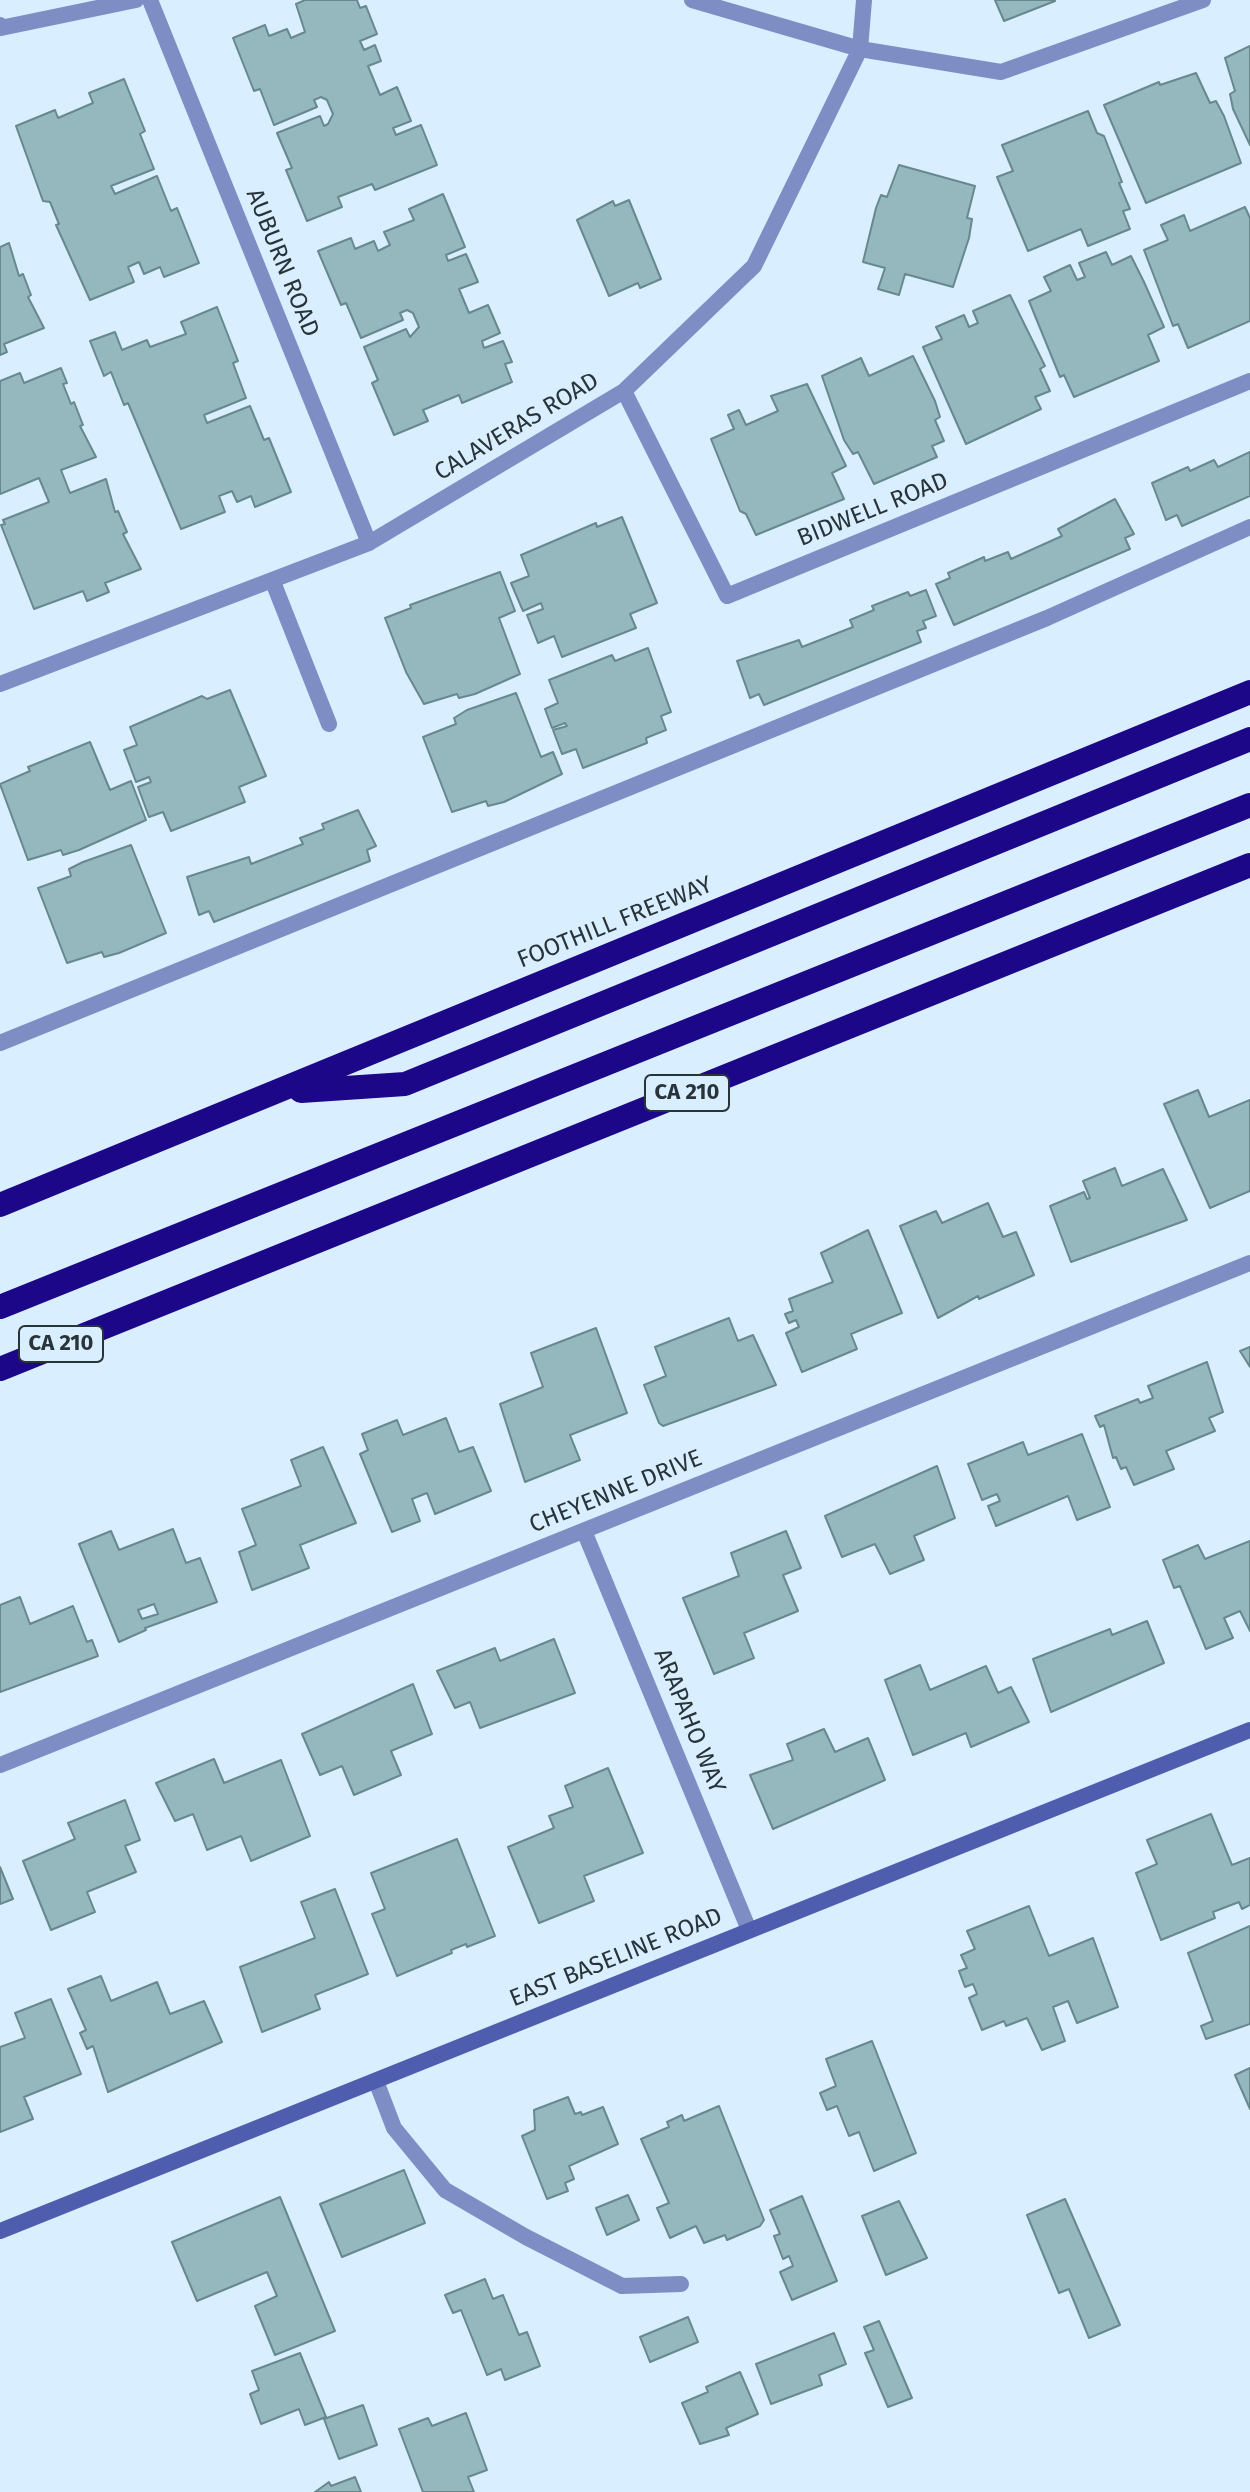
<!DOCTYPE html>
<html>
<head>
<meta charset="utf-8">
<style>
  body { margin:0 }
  canvas { display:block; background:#d9eefe }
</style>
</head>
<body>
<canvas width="1250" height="2492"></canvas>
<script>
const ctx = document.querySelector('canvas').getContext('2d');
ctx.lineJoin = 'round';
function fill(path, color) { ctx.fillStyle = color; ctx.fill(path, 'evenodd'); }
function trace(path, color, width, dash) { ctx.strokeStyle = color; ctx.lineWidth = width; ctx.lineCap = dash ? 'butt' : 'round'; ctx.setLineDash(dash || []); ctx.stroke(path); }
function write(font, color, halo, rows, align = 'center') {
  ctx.font = font + ' "Fira Sans",sans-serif'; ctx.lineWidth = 8; ctx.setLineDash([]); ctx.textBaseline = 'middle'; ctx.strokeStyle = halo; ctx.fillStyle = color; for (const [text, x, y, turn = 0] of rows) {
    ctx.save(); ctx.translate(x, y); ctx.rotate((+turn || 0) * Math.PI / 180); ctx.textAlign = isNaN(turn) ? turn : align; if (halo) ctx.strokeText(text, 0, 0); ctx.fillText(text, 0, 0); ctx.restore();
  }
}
const building = new Path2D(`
  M305,0H357L360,8L366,6L377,34L360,41L364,50L375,45L381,61L368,66L380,95L397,87L411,121L393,128L396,135L421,125L437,165L375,190L372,184L338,197L342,207L307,221L286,170L292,168L277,133L320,116L324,126L328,124L333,114L327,100L321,97L314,100L317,107L274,125L260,89L254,91L233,38L265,25L269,36L287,29L291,38L305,32L296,4Z
  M995,0H1055V1L1004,21Z
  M1250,46V145L1233,109L1230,94L1235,91L1225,58Z
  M1196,73L1210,103L1216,101L1224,116L1241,163L1146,203L1104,105L1159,82L1160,85Z
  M124,79L145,131L140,134L154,169L111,186L115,194L157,176L171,211L177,208L199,263L164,277L160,267L144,274L139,262L128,267L134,282L90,300L56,225L59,224L50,202L43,201L16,126L55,110L58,118L93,103L89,93Z
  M1088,111L1097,133L1104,136L1122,182L1119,183L1130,209L1123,211L1130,229L1088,246L1081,229L1028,251L997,177L1013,171L1002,145Z
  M899,165L975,186L967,218L972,219L969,238L953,287L905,274L899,295L878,289L885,268L863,262L876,208L881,195L887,197Z
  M443,194L465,247L446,255L448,261L466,254L478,282L459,289L469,313L488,305L500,333L482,341L484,348L503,341L512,362L505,364L512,382L462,403L459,395L423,410L428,421L394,435L372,383L378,380L364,347L406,329L410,337L419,327L413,313L407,310L400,313L403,320L361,338L346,303L341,305L318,251L351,238L355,249L374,241L378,251L390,245L384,232L414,220L409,209Z
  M629,200L661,279L640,288L638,283L609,296L577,220L613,201L615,206Z
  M1245,207L1250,218V321L1188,348L1178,324L1173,326L1144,250L1168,240L1161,225L1184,215L1190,231Z
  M9,243L19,276L23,274L31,295L28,297L44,328L4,344L7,352L0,355V247Z
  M1106,252L1112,265L1131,256L1144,282L1164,327L1148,335L1159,361L1074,397L1064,375L1060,377L1029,301L1051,291L1044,277L1070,265L1077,280L1085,277L1079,263Z
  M1010,295L1045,366L1040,369L1050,391L1035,397L1041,409L966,444L923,347L942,339L936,327L964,315L969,327L978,323L973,311Z
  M217,307L238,361L233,363L246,398L204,415L207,423L250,406L264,440L269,438L291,492L255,507L251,496L237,502L232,491L219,496L225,512L181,529L128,403L124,405L111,372L104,376L90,341L115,332L122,350L147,340L150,347L186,334L181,322Z
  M913,356L935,401L940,417L935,420L944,441L932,446L937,457L874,484L858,452L853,454L844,440L822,376L861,358L869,376Z
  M61,368L67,383L63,384L71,404L74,402L83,425L80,426L96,457L61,470L70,493L106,479L115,512L118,511L127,532L123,534L141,569L105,583L109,592L87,601L83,591L34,609L1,525L5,524L3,520L49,502L39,478L0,494V381L20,373L24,383Z
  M807,384L846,466L832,473L844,499L756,535L746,514L740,511L711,439L734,429L728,415L739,410L746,425L778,411L771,396Z
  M1250,452V496L1182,526L1177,515L1166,520L1152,483L1188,467L1190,471L1214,460L1218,467Z
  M1115,499L1134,534L1125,538L1130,549L954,625L936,584L950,578L948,573L984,557L985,561L1008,552L1011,559L1062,536L1058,529Z
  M622,517L657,603L630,614L636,628L562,657L554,636L538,643L527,615L543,609L541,603L523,611L511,583L529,576L521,555L596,523L597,527Z
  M500,572L515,611L499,618L520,674L475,694L459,698L457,694L424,704L406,672L385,618L411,608L410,605Z
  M926,590L936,616L923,621L926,628L917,631L921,642L764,705L759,694L750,698L737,661L799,640L802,647L853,627L850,620L874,610L872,606L908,592L910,596Z
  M648,648L671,712L661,716L666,730L646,738L647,743L583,768L576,749L562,754L553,730L567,726L565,723L552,728L545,709L558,703L549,680L612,655L615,661Z
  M230,690L266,776L239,787L245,802L171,831L163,812L149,817L138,787L151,782L149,777L136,782L124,750L137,745L130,727L202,696L207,699Z
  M516,693L541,757L553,752L562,774L504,802L488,806L486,801L452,812L423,737L456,724L454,718L467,710Z
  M90,742L110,790L131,781L146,820L79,850L63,855L61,850L28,860L0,784L30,771L28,767Z
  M358,810L376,846L367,850L370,861L214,922L209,911L199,915L187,877L249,857L251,864L303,844L300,838L324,829L322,824Z
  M131,845L166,933L119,953L104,957L102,952L67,963L38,888L71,876L69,869L83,862Z
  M1198,1090L1209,1117L1250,1100V1191L1210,1208L1164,1104Z
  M1115,1168L1122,1186L1163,1169L1187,1220L1071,1262L1050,1206L1084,1192L1087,1199L1090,1198L1083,1181Z
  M988,1203L1003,1237L1016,1232L1034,1275L979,1299L978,1296L938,1318L900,1226L936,1211L942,1223Z
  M868,1230L902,1313L851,1334L857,1349L802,1372L786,1333L799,1327L796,1320L789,1323L785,1314L793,1311L789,1299L833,1282L821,1253Z
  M729,1318L738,1341L753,1335L776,1385L663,1426L659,1423L644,1385L666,1376L655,1347Z
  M596,1328L627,1413L570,1435L580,1460L525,1482L500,1404L543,1387L531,1353Z
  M1250,1347V1367L1240,1351Z
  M1207,1362L1223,1412L1209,1418L1215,1431L1166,1451L1174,1469L1134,1485L1126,1467L1121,1469L1116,1457L1113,1458L1104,1425L1100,1427L1095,1416L1138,1399L1140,1403L1153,1398L1148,1386Z
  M446,1418L459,1452L473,1447L491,1491L435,1514L427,1493L412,1499L420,1521L392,1532L360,1454L368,1450L362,1434L397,1420L403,1435Z
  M1082,1434L1110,1507L1077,1520L1068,1496L996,1526L988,1506L1000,1501L997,1494L982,1500L968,1464L1023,1442L1028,1455Z
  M323,1447L356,1523L300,1545L309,1568L252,1590L239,1552L256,1545L242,1509L301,1486L291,1460Z
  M937,1466L955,1518L914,1536L924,1560L890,1574L875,1544L842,1557L825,1516Z
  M173,1529L186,1563L200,1558L217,1602L145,1628L146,1630L119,1642L79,1544L111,1531L119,1550ZM154,1604L158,1614L142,1619L138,1610Z
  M786,1531L801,1568L783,1575L798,1611L744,1633L754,1658L714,1674L683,1598L739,1576L731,1553Z
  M1250,1541V1631L1240,1611L1224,1618L1233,1638L1206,1649L1180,1586L1174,1588L1163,1560L1198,1545L1205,1559Z
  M20,1597L30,1624L73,1606L87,1642L92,1640L98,1656L0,1692V1605Z
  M1147,1621L1164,1663L1051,1712L1033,1659L1110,1629L1112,1635Z
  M554,1639L575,1693L480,1728L470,1702L455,1708L437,1671L495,1648L500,1661Z
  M920,1665L930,1690L986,1666L998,1693L1011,1687L1029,1722L971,1747L966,1733L913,1755L885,1680Z
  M413,1684L432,1734L391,1751L401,1775L354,1795L342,1766L320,1775L302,1734Z
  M824,1729L835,1752L868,1738L885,1780L773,1829L750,1775L793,1760L787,1744Z
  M214,1759L224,1783L281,1760L310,1836L251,1861L241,1836L207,1850L193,1814L175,1821L156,1783Z
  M608,1768L643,1853L584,1876L594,1901L539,1923L508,1847L554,1828L549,1816L573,1807L565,1786Z
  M125,1800L140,1840L125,1846L136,1872L87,1892L95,1912L51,1930L23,1861L75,1839L68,1823Z
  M1211,1814L1232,1865L1250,1858V1905L1242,1909L1239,1902L1213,1912L1215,1918L1161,1940L1136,1873L1157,1864L1147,1840Z
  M457,1839L495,1936L467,1947L466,1944L451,1950L452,1953L397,1976L372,1914L385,1909L371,1873Z
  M0,1867L13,1899L0,1904Z
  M335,1889L368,1974L315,1995L320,2009L262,2032L240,1967L315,1938L301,1902Z
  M1029,1906L1049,1956L1093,1938L1118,2007L1077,2023L1068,2001L1053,2007L1065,2041L1042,2050L1027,2018L1006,2026L1004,2021L982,2030L969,1998L977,1994L973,1984L965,1987L959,1971L967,1968L961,1955L975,1949L967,1931Z
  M1250,1926V2024L1206,2039L1201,2026L1213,2021L1188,1953Z
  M101,1976L111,2001L157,1982L170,2014L204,2001L222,2042L108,2092L93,2046L87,2049L80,2033L86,2030L68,1989Z
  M51,1999L81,2074L24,2097L33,2119L0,2132V2047L25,2038L15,2013Z
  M872,2041L916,2153L874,2171L859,2132L849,2136L837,2106L827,2110L820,2093L836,2086L826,2059Z
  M1250,2068V2109L1235,2075Z
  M568,2097L575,2114L581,2112L582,2115L603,2107L618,2144L569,2166L574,2179L565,2183L568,2191L547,2199L522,2136L535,2130L534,2110Z
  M719,2106L764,2220L760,2226L727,2240L725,2235L704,2243L696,2226L670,2238L657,2208L669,2203L641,2139L669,2127L667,2122L682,2115L684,2121Z
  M404,2170L425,2223L342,2257L320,2204Z
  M628,2195L639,2220L607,2235L596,2208Z
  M802,2196L837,2281L792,2300L780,2272L793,2266L789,2256L783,2259L774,2236L780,2234L770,2210Z
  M280,2197L335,2331L275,2355L255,2306L277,2296L267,2272L197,2301L172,2242Z
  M1065,2199L1120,2325L1089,2338L1069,2289L1059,2293L1027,2215Z
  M899,2201L927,2258L886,2275L862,2216Z
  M485,2279L493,2299L503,2295L519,2335L527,2332L540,2366L505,2380L501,2369L487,2375L461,2310L453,2313L445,2295Z
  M688,2317L698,2342L650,2362L640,2337Z
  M879,2321L912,2398L888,2407L865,2353L874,2350L864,2327Z
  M834,2333L846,2364L819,2375L822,2385L771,2404L756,2364Z
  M300,2353L326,2417L305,2425L299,2409L261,2424L250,2394L259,2390L252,2371Z
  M740,2372L758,2414L726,2428L729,2435L700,2444L682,2403L708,2392L706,2387Z
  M363,2405L377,2445L339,2459L324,2419Z
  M466,2413L487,2470L468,2477L474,2492H423L399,2429L428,2418L432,2426Z
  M355,2477L361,2492H315L329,2482L331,2486Z`);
fill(building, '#94b8bd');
trace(building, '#67898e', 2);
trace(new Path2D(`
  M0,1043L1047,618L1250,527
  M376,2081L394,2128L445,2190L526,2237L622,2286L681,2284`), '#7e8dc4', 16);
trace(new Path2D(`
  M150,0L369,543
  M692,0L860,49L1001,72L1203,0
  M0,25L1,28L136,0
  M624,391L727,596L1250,381
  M273,582L329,724
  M0,684L369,543L624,391L754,266L860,49L864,0
  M584,1531L749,1930
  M0,1765L1250,1263`), '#7e8dc4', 16);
trace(new Path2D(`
  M0,2231L1250,1730`), '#4e5dad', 16);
trace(new Path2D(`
  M301,1091L405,1084L1250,739
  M0,1205L1250,692
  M0,1307L1250,805
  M0,1369L1250,865`), '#1c0789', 24);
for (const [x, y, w] of [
  [687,1093,84],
  [61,1344,84]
]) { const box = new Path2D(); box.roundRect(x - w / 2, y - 18, w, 36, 6); ctx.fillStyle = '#d9eefe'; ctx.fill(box); trace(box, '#28333a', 2); }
write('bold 22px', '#28333a', null, [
  ["CA 210",687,1093],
  ["CA 210",61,1344]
]);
write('24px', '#28333a', '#d9eefe', [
  ["AUBURN ROAD",282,263,68],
  ["CALAVERAS ROAD",517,427,-31],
  ["BIDWELL ROAD",873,510,-22],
  ["FOOTHILL FREEWAY",615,923,-22],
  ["CHEYENNE DRIVE",616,1492,-22],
  ["ARAPAHO WAY",689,1721,68],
  ["EAST BASELINE ROAD",616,1958,-22]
]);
</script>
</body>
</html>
